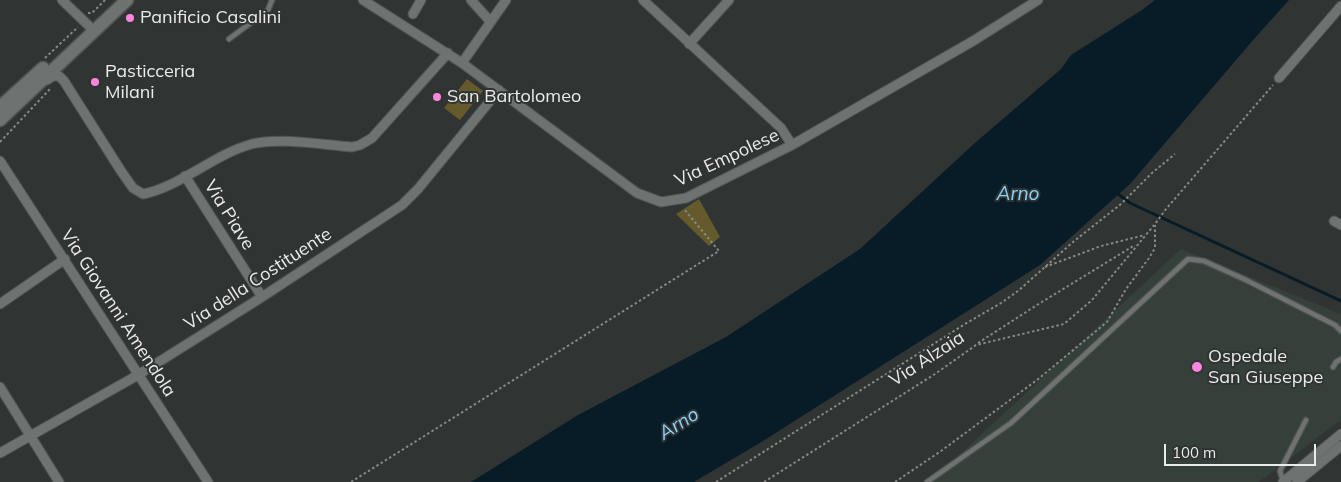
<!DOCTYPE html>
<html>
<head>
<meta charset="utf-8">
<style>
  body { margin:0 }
  #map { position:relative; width:1341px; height:482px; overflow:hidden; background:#303432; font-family:Mulish,sans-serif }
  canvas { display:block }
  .scale { position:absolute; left:1164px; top:444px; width:152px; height:22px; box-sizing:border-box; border:2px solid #e9ecea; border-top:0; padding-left:6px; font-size:15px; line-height:18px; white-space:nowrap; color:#e9ecea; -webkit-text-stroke:4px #303432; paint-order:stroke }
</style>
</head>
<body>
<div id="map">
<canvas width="1341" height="482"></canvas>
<div class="scale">100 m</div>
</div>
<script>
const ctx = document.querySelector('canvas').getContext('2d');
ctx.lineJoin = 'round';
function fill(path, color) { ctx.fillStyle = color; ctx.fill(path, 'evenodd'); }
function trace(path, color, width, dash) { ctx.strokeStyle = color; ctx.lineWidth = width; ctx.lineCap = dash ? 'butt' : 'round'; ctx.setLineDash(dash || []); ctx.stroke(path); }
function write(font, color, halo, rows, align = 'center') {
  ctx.font = font + ' Mulish,sans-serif'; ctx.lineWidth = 4; ctx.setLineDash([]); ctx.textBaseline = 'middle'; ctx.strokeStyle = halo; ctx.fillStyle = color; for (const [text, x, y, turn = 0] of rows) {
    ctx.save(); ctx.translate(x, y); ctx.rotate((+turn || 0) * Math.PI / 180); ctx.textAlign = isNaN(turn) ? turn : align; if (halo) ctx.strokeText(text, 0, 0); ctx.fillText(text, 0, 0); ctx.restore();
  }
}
fill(new Path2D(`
  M1181,249L1341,314V420L1259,482H930Z`), '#35403b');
fill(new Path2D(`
  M467,79L483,91L460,120L444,108Z
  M699,199L720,237L709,246L676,214Z`), '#645a2c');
fill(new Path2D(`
  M1155,0H1289L1254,39L1130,184L1040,265L763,441L694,482H471L578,415L726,337L860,249L976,142L1061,69L1071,55L1142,10Z`), '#071c27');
trace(new Path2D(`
  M1117,193L1130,203L1341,301`), '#071c27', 3);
const lane = new Path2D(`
  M229,39L268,10L272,0
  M1333,367L1336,362L1341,359
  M1283,481L1280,471L1306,420
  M927,482L1011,423L1188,259L1204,261L1246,280L1335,325L1341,331`);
const street = new Path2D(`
  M62,0L89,26
  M363,0L462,63L637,193L661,202L686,198L792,145L973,41L1038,0
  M471,0L490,21
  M643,0L781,128L792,145
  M413,14L421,0
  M689,44L729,0
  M462,63L506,0
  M1279,78L1341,6
  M47,80L53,76H59L64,81L121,171L133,188L143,194C180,187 214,154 252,144C277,137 324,145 352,147L360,145L372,138L448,53
  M0,161L208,482
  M185,176L262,297
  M1334,221L1341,225
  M0,304L65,259
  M0,387L59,482
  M0,453L138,375L262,297L402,205L418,189L499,90
  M1283,482L1341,434
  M1297,482L1341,446`);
const secondary = new Path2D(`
  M0,107L43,68
  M0,120L127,0`);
trace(lane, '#4e5250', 7);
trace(street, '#4e5250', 11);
trace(secondary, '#4e5250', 15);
trace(new Path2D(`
  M88,13H92L105,0
  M45,58L78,27
  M0,142L50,89
  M1045,267L1101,246L1145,235
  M978,343L1037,305L1135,245
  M351,482L719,251L684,209
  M716,482L965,324L1001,303L1018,291L1073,242L1121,204L1152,173L1175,154
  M764,482L935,374L976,345L1064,324L1092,300L1155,224L1166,209L1273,85
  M895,482L941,451L1037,380L1107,322L1126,289L1149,258L1155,248V225`), '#868987', 2, [2.5, 2.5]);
trace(lane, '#6e7270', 4.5);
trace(street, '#6e7270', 9);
trace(secondary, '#6e7270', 12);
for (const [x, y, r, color] of [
  [130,18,5,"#ff85df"],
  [95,82,5,"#ff85df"],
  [437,97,5,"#ff85df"],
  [1197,367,6,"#ff85df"]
]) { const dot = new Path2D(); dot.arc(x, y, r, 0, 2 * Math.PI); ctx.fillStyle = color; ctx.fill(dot); trace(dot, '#303432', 2); }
write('18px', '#e9ecea', '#303432', [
  ["Panificio Casalini",140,18],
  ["Pasticceria",105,72],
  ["Milani",105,93],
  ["San Bartolomeo",447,97],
  ["Ospedale",1208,357],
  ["San Giuseppe",1208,378]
], 'left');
write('18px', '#e9ecea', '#303432', [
  ["Via Empolese",727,158,-25],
  ["Via Piave",229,215,58],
  ["Via della Costituente",258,279,-33],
  ["Via Giovanni Amendola",118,313,57],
  ["Via Alzaia",927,359,-33]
]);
write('italic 19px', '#8ad3fd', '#303432', [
  ["Arno",1018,194],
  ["Arno",679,424,-32]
]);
</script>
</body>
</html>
